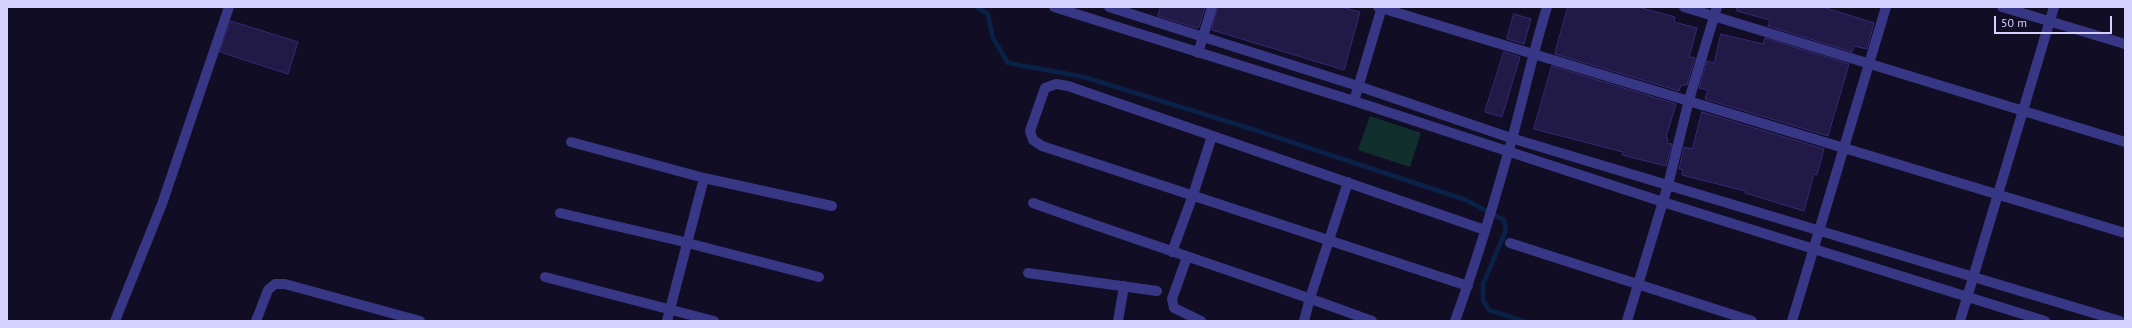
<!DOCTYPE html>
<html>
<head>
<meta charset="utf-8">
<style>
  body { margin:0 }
  #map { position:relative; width:2132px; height:328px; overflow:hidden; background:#110d25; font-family:"PT Sans",sans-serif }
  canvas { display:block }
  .frame { position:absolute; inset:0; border:8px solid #d5d1ff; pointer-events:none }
  .scale { position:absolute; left:1994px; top:16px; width:118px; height:18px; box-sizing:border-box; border:2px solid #d5d1ff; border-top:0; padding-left:5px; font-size:12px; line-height:14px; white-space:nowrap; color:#d5d1ff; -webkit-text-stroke:3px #110d25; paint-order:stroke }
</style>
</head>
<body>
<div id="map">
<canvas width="2132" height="328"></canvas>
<div class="frame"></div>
<div class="scale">50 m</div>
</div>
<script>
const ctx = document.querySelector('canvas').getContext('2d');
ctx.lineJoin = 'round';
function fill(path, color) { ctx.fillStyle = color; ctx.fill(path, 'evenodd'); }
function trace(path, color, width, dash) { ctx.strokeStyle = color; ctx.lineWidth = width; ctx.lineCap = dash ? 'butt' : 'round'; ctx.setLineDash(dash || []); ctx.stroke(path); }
fill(new Path2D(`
  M1370,116L1421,133L1410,167L1358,150Z`), '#102f2d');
trace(new Path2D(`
  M977,7L988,14L993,38L1008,63L1084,77L1255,130L1466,200L1504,220L1506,230L1483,284V300L1489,310L1523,321`), '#0a2248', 4.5);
const building = new Path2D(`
  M1161,7H1205L1199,27L1197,28L1158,16Z
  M1218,7H1342L1360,12L1344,70L1212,30Z
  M1568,7H1638L1675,17L1674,22L1697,28L1689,57L1695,58L1687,85H1681L1679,91L1555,54Z
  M1737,7H1823L1874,23L1867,49L1854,46L1852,52L1768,26L1770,20L1737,11Z
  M1514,14L1531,19L1524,44L1507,39Z
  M231,21L298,42L288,74L220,52Z
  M1721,34L1763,44L1765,38L1849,64L1828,136L1705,99L1708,90L1699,88L1707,61L1714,63Z
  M1504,52L1520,57L1502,117L1485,112Z
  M1552,66L1676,104L1666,137L1668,138L1667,143L1672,144L1666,166L1622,155L1623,152L1534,129Z
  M1702,112L1824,149L1817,175L1814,174L1804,211L1745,193V191L1682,175L1683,170L1679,169L1684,147L1692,149Z`);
fill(building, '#211946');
trace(building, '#362a73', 1);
trace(new Path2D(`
  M1054,7L1354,101L1663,202L2045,321
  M1109,7L1358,86L1511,138L2120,321
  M1378,7L2125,233
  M1684,7L2125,142
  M2002,7L2125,44
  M1198,53L1212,7
  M1354,101L1382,7
  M571,142L704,178L832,206
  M1033,203C1146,244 1260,279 1372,321
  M560,213L676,240L819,277
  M1510,243L1752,321
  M1172,252L1193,195L1212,136
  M1187,257L1172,299L1174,308L1201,321
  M1028,273L1157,291
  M545,277L714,321
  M1468,286L1042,146L1033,140L1030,131L1045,88L1056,84L1068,86L1485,230
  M115,321L162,204L229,7
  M256,321L268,290L275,284H285L420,321
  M667,321L704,178
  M1118,321L1124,286
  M1304,321L1310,298L1348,182
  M1455,321C1475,266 1492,210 1508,153C1522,105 1532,55 1547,7
  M1627,321L1668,185L1689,100L1717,7
  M1792,321L1886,7
  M1960,321L2054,7`), '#373786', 10);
</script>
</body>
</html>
